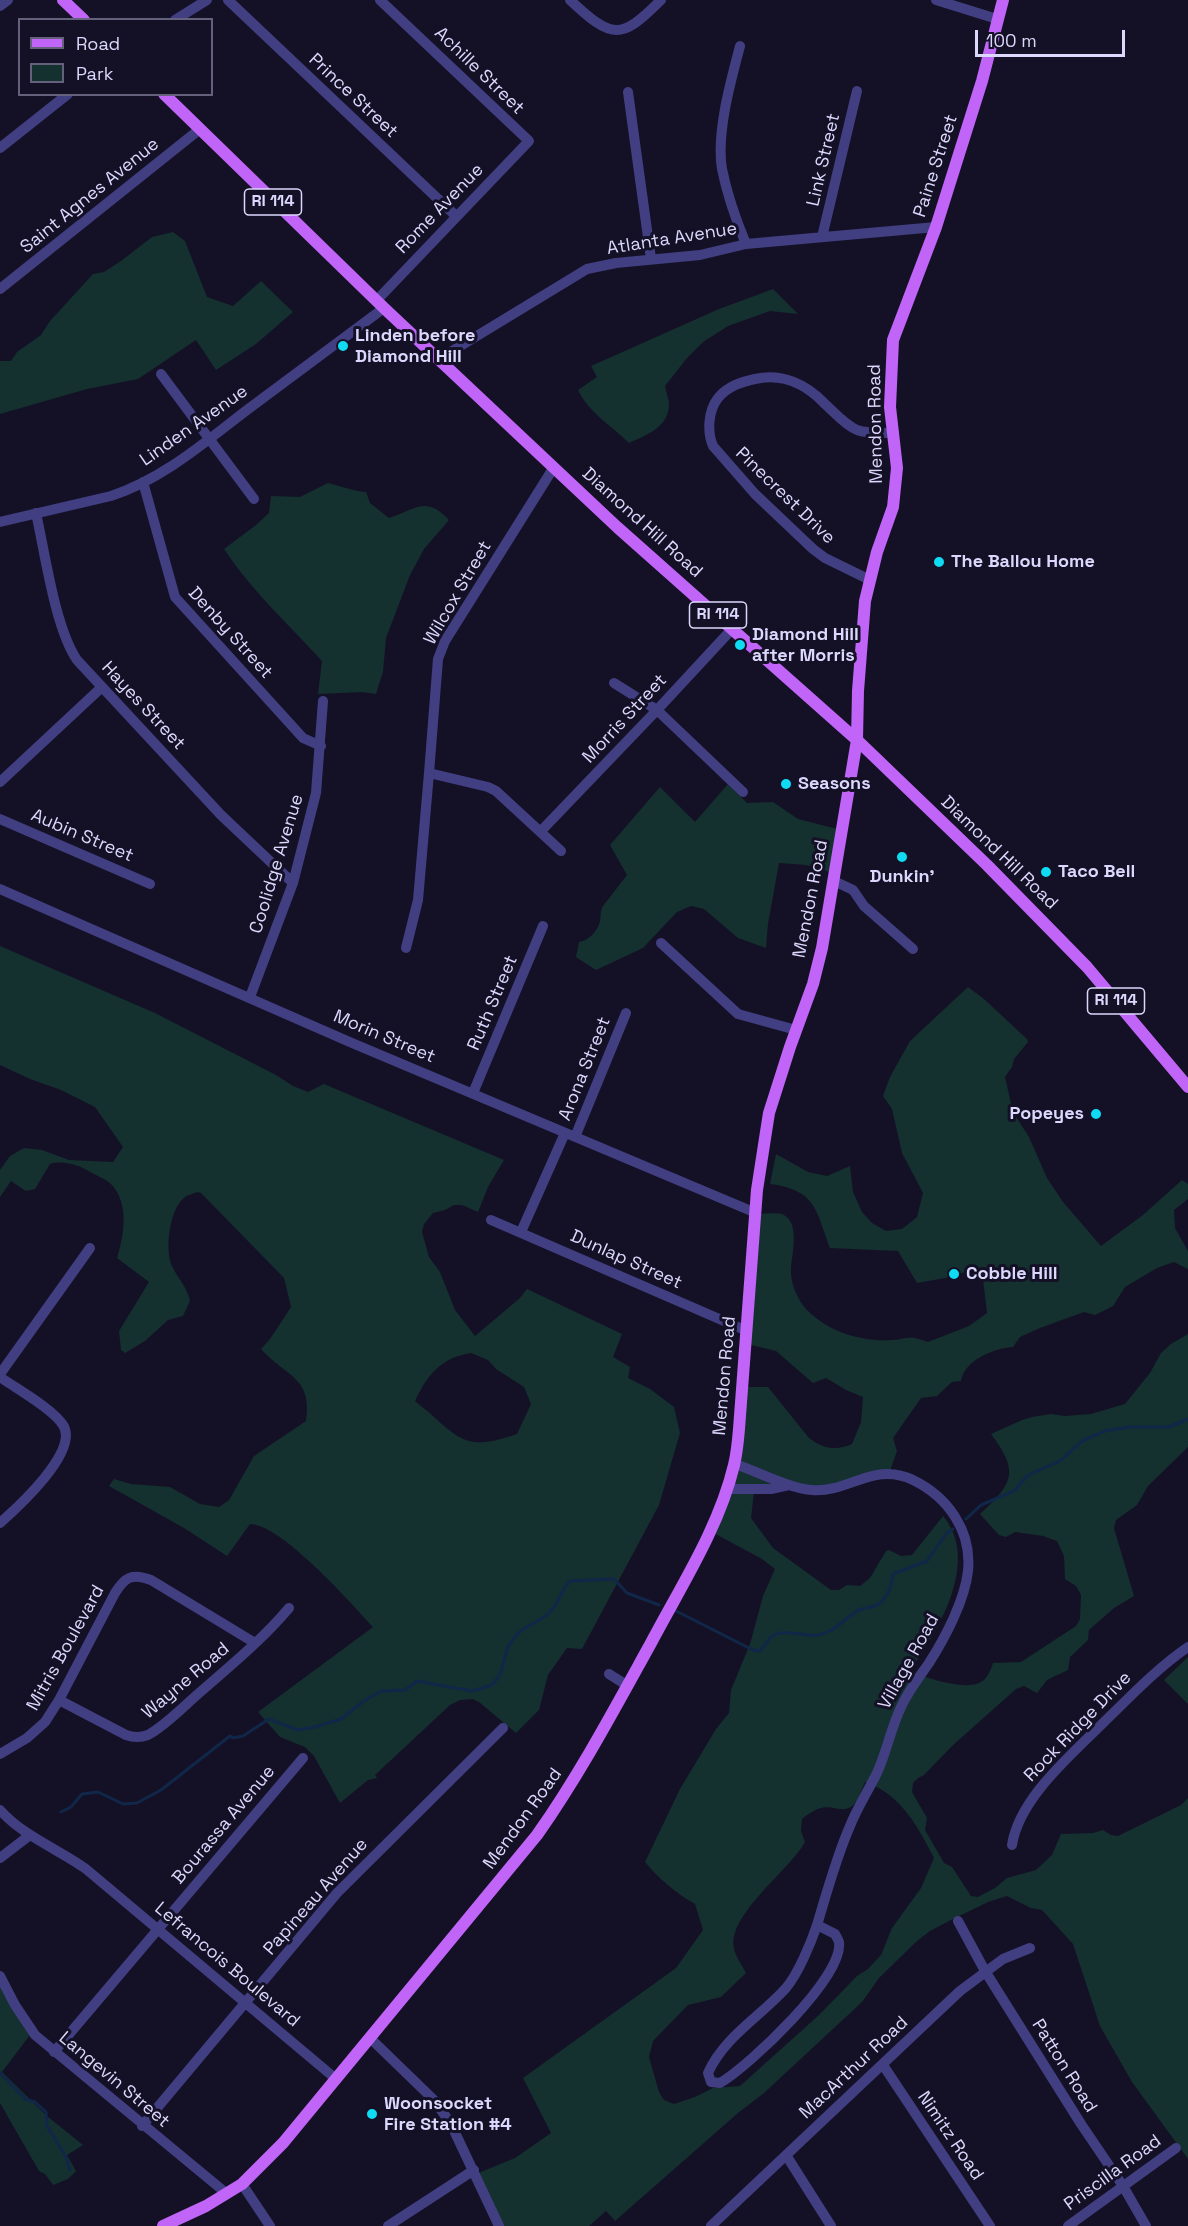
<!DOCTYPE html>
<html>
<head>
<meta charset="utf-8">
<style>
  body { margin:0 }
  #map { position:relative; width:1188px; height:2226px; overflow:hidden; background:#141126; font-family:"Space Grotesk",sans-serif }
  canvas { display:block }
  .legend { position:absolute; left:18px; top:18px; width:195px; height:78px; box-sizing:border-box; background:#141126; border:2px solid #64617c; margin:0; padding:8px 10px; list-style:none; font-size:18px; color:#dcd8fd }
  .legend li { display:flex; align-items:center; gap:12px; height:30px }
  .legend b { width:30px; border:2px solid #64617c }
  .scale { position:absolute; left:975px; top:30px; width:150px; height:27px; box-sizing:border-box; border:3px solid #dcd8fd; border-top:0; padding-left:8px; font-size:18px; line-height:21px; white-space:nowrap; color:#dcd8fd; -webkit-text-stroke:4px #141126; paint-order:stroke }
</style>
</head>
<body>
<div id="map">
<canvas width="1188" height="2226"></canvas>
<ul class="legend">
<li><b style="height:8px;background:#c065f7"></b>Road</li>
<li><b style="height:16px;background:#14302f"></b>Park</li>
</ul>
<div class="scale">100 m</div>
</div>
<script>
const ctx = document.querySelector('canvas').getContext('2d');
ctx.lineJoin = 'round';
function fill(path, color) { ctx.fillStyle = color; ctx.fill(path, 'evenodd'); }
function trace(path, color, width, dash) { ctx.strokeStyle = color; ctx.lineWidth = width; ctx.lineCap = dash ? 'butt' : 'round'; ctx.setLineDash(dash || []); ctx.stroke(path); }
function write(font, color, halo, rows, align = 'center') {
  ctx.font = font + ' "Space Grotesk",sans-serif'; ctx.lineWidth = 6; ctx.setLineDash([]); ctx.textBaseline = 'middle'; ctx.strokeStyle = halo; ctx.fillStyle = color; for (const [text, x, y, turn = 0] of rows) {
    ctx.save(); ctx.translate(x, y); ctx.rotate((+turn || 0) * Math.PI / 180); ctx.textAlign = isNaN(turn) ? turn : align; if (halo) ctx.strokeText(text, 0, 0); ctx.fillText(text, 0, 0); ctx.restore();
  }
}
fill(new Path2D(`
  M173,232L185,241L207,297L233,306L261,281L293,312L256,344L216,370L196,340L138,379L87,389L0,414V361H11L17,352L41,335L50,321L93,274L104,272L121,261L152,237Z
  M773,289L798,314L770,311L728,326L703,342L687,358L665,386C666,392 669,399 669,405C668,428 646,435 629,443C611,425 589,413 578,390L597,377L591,366L719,309Z
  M328,483L357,491L366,492L370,503L389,518C416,509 426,495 449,520L424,549L410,575L386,638L383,672L376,694L362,692L318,694L322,661C289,625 251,590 224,549L256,525L269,513L271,496L300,497Z
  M728,784L747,803L773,802L798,819L841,830L830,872L806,865L779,863L768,924L766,948L738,938L704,909L691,906L677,912L643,948L596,970L576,957L579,942C588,941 598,931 600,921C601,915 600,912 603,906L627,875L610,845L660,787L695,822Z
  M0,946L155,1013L276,1075L293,1086L308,1092L324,1084L504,1160L488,1187L478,1212L462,1205H454L445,1210L433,1213L424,1224L422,1232L429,1257L440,1272L455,1310L475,1336L520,1298L527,1289L622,1334L613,1357L630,1367L628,1378L650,1389L674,1407L680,1433L659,1505L582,1649L567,1648L548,1675L539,1710L516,1733L479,1702L473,1699L460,1700L450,1705L375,1775L377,1778L368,1780L340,1803L314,1756L305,1747L280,1737L258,1712L373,1627C351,1603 281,1524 250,1524L227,1556L184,1528L109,1486L114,1479L131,1484L170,1487L200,1504L219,1507L229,1500L254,1456L306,1421C313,1377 286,1377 261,1349L270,1339L291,1307L284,1278L201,1193L197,1192C193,1194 187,1195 184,1198C169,1210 164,1252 173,1268C179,1280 187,1287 190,1301L183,1316L168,1320L145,1341L125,1353L121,1350L119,1331L149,1282L117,1258C124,1236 130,1202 110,1183C105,1179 96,1175 90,1172C79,1165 63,1160 50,1164L35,1189L26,1191L11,1181L0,1197V1170L10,1156L24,1148L42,1150L69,1160L113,1162L123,1147L95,1107L61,1090L30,1079L0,1065ZM471,1353L488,1360L496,1369L524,1387L531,1404L517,1434C475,1448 465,1446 433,1416C427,1410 420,1406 415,1401C427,1375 442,1357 471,1353Z
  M968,987L984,999L1027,1039L1028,1042L1014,1059L1012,1067L1005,1077L1013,1112L1029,1137L1047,1178L1063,1202L1101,1246L1143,1215L1182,1180L1188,1184V1199L1174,1210L1175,1228L1188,1251V1269L1174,1262L1157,1268L1125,1287L1113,1306L1095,1315L1084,1312L1040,1328L1020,1337L1013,1347C995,1348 964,1360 961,1381L952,1382L937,1396L921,1398L893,1438L897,1451L889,1474L835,1487L754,1492L751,1518L773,1548L831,1590H839L847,1585L860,1586L870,1578L886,1551L889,1550L901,1556L912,1555L943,1516C981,1561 938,1631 910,1671C926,1678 970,1693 984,1680C988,1676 991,1669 993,1663L1021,1662L1076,1626L1080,1619L1081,1595L1076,1586L1065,1579L1064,1556L1057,1541L1043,1536L1015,1532L1006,1537L999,1535L980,1514C1013,1483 1020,1473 991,1434L1022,1420L1032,1417L1051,1414L1065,1416L1091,1414L1125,1404L1150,1373L1161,1353L1171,1344L1188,1334V1447L1148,1486L1137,1505L1116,1520L1114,1528L1134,1596L1114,1608L1089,1630L1088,1640L1070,1657L1068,1670L1047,1680L1037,1693L1024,1686L1016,1689L952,1746L924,1775L918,1778L913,1783L912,1792L927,1818L925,1830L944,1863L952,1867L971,1896L978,1897L995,1888L1007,1878L1036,1870L1052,1855L1061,1834L1093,1833L1103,1830L1111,1835L1118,1836L1181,1805L1188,1798V2159L1132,2082L1100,2026L1073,1944L1042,1910L1031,1908L1007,1896L988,1902L947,1922L930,1931L917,1941L879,1978L862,2002L764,2093L738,2113L615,2221L606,2211L589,2226H500L476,2174L515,2158L551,2133L523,2078L676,1968L703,1930L695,1904C677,1894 658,1878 645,1862L680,1789L716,1729L729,1713L731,1690L750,1644L763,1596L775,1569L762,1559L712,1532L730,1473L743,1387H768L809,1438C823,1449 837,1451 852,1444L861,1422L863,1397L846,1390L826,1378L813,1383L776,1351L747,1344L757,1214C765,1214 778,1212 784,1215C800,1224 792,1254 791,1268C790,1283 797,1299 807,1310C829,1332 861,1342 892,1340C899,1340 908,1336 915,1338C920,1339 924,1341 928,1342L969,1326L987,1313L982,1271L979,1268L945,1278L917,1283L898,1251L830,1248C816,1210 816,1190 770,1184L776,1154L808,1172L827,1176L850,1166L853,1192L862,1212L872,1223L886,1231L902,1229L917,1217L923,1193L902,1153L892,1109L883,1096L890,1077L910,1041ZM865,1782C901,1794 918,1827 934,1858L921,1888L892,1928L881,1955L868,1969L857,1976L819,2015L740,2086L713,2088L695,2097L674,2104L664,2100L659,2092L649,2057L653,2041L688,2005L721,1997L746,1973C742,1965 735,1956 734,1948C727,1915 790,1870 805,1842L801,1831L802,1819C829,1796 835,1815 851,1807C857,1804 862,1789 865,1782Z
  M1188,1657V1704L1164,1680Z
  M0,1975L33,2031L2,2072L47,2116L83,2145L67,2155L76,2171L68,2179L53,2185L45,2174L39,2171L0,2103Z`), '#14302f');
trace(new Path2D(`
  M966,1519L981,1505L1014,1491L1028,1475L1060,1461L1082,1441L1105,1431L1129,1427H1169L1188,1419
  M676,1611L753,1650L760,1651C764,1647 768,1640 772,1636C785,1628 804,1637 818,1635C838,1632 846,1614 862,1609C871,1607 877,1607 883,1600C890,1593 892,1583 893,1574L927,1561L946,1534L953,1529
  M61,1812L71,1807L82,1794L98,1792L123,1804L137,1803L161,1790L230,1736L233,1738L243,1736L269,1719L298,1730L315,1727L341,1719L364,1701L381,1691L405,1690L417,1681L472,1691L492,1685C496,1680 501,1675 502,1669C506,1655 504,1652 513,1639C523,1625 539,1623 550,1612C559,1603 560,1592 570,1581L614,1579L627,1593L659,1605
  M0,2073L25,2099L35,2102L46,2112L47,2126L66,2157L70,2170`), '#112749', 3);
trace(new Path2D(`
  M228,0L456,216
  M570,0C612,39 620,41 661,0
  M936,0L997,19
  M0,6L8,0
  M175,20L207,0
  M740,46C731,80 716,133 722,169C727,194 736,220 746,244
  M628,92L651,259
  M0,148L68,94
  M822,237L857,91
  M0,289L200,129
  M377,300L529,141L380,0
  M439,359L587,269L616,263L700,255L746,244L936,227
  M161,374L254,499
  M554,467L445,641L438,659L429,773L488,787L496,791L561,851
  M143,482L175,597L303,738L321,746
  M36,513C45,553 55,628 77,660L221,815L293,883
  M0,522L111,496C163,479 205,442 247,410C292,376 338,342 384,308
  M870,580L825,558L813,549L755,494L713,446C707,432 708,411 718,398C728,386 741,382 755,379C782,373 806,384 825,404C835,413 845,425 857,430C868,434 883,433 894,433
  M614,683L657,710L743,792
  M0,782L102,687
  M0,819L150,884
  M541,831L657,710L733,628
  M834,881L853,890L864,906L913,949
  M0,889L352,1043L756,1213
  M661,943L738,1014L796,1030
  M406,948L418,900L429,773
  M250,997L293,883L316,793L323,701
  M473,1093L543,926
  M575,1137L626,1013
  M491,1220L747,1331
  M521,1232L565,1133
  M0,1374L90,1248
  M0,1377C17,1389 53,1409 63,1425C80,1451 17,1508 0,1523
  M735,1464C756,1471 791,1489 812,1490C849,1493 874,1461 913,1480C948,1497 972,1531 968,1571C965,1600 945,1638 929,1663C920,1676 909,1690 902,1705C891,1727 887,1751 877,1773C868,1791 857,1808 850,1826C836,1858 827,1892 817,1925
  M727,1489H771L789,1485
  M609,1674L628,1686
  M59,1700L126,1735C134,1738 140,1738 148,1735C166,1725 183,1707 198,1694C230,1666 262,1640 289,1608
  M0,1754L27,1738L45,1722L59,1700L115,1593C125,1577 132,1573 151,1580L255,1643
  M0,1810C23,1836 58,1849 86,1869L336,2079
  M1012,1845C1019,1799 1070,1756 1102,1724C1130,1697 1156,1669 1188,1647
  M0,1858L30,1835
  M958,1921L985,1971L1081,2124L1123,2186L1146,2226
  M817,1925L835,1934C835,1934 839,1941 839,1942C844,1977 749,2066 720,2083L711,2082L708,2073C724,2037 761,2016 786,1988C798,1974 811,1943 817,1925Z
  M0,1976L15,2005L35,2035L226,2193
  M370,2038L434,2100L451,2124L499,2226
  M54,2052L303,1758
  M883,2065L990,2226
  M142,2126L337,1893L503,1728
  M786,2155L831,2226
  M242,2184L270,2226
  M388,2226L474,2170
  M711,2226L960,1991L1003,1959L1030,1948
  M1068,2226L1176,2148`), '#413f82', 10);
trace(new Path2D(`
  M63,0L84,20
  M164,94L384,308L617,527L857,740L987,865L1087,967L1188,1087
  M163,2226L206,2206L242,2184L283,2143L537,1835C580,1774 615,1708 651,1643C681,1586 719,1528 734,1465C737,1453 738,1441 739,1429L757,1190L766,1132L769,1113L790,1047L813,984L822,948L857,740L858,691L865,601L877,552L893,507L897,468L890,407L893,340L936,227L982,81L1003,0`), '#c065f7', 12);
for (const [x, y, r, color] of [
  [343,346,6,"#0fdbf2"],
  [939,562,6,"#0fdbf2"],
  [740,645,6,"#0fdbf2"],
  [786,784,6,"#0fdbf2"],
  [902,857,6,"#0fdbf2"],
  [1046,872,6,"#0fdbf2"],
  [1096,1114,6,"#0fdbf2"],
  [954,1274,6,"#0fdbf2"],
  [372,2114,6,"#0fdbf2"]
]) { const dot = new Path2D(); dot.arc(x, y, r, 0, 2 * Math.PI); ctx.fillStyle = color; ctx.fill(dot); trace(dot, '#141126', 2); }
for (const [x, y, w] of [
  [273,202,57],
  [718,615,57],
  [1116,1001,57]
]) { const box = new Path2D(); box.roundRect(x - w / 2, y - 13, w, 26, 4.5); ctx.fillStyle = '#141126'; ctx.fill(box); trace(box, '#dcd8fd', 1.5); }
write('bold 16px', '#dcd8fd', null, [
  ["RI 114",273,202],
  ["RI 114",718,615],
  ["RI 114",1116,1001]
]);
write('18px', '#dcd8fd', '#141126', [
  ["Achille Street",479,71,44],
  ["Prince Street",353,96,43],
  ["Link Street",824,160,-77],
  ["Paine Street",936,166,-72],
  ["Saint Agnes Avenue",90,196,-39],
  ["Rome Avenue",440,209,-46],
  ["Atlanta Avenue",672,239,-9],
  ["Mendon Road",876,424,-91],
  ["Linden Avenue",194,426,-35],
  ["Pinecrest Drive",785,496,44],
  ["Diamond Hill Road",642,523,42],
  ["Wilcox Street",458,593,-60],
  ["Denby Street",230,633,48],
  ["Hayes Street",143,706,47],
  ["Morris Street",625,719,-47],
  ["Aubin Street",82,836,23],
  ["Diamond Hill Road",999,853,44],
  ["Coolidge Avenue",277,864,-73],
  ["Mendon Road",811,899,-79],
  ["Ruth Street",493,1003,-67],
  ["Morin Street",384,1037,23],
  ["Arona Street",585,1069,-68],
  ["Dunlap Street",626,1260,24],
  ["Mendon Road",725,1376,-85],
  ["Mitris Boulevard",66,1648,-61],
  ["Village Road",909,1662,-61],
  ["Wayne Road",186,1681,-40],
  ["Rock Ridge Drive",1078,1727,-46],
  ["Mendon Road",523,1819,-54],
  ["Bourassa Avenue",224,1825,-50],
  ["Papineau Avenue",316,1897,-49],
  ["Lefrancois Boulevard",227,1965,40],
  ["Patton Road",1064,2066,58],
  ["MacArthur Road",854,2068,-43],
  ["Langevin Street",114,2080,40],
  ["Nimitz Road",950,2136,56],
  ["Priscilla Road",1113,2173,-36]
]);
write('bold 18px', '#dcd8fd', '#141126', [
  ["Linden before",355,336],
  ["Diamond Hill",355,357],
  ["The Ballou Home",951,562],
  ["Diamond Hill",752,635],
  ["after Morris",752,656],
  ["Seasons",798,784],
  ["Taco Bell",1058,872],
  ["Dunkin'",902,877,"center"],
  ["Popeyes",1084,1114,"right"],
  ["Cobble Hill",966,1274],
  ["Woonsocket",384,2104],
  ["Fire Station #4",384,2125]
], 'left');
</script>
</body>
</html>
